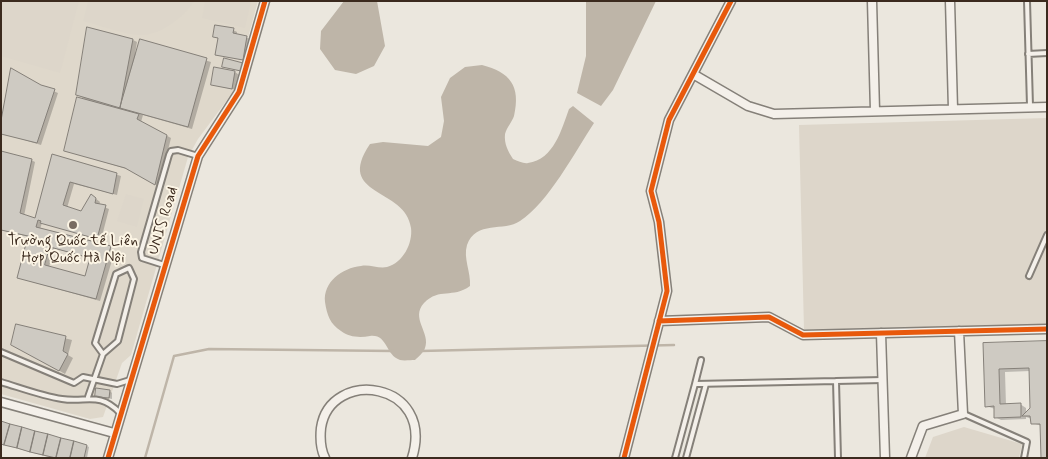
<!DOCTYPE html>
<html>
<head>
<meta charset="utf-8">
<style>
  body { margin:0 }
  #map { position:relative; width:1048px; height:459px; overflow:hidden; background:#ebe7de; font-family:Mynerve,sans-serif }
  canvas { display:block }
  .frame { position:absolute; inset:0; border:2px solid #3b2a1e; pointer-events:none }
</style>
</head>
<body>
<div id="map">
<canvas width="1048" height="459"></canvas>
<div class="frame"></div>
</div>
<script>
const ctx = document.querySelector('canvas').getContext('2d');
ctx.lineJoin = 'round';
function fill(path, color) { ctx.fillStyle = color; ctx.fill(path, 'evenodd'); }
function trace(path, color, width, dash) { ctx.strokeStyle = color; ctx.lineWidth = width; ctx.lineCap = dash ? 'butt' : 'round'; ctx.setLineDash(dash || []); ctx.stroke(path); }
function write(font, color, halo, rows, align = 'center') {
  ctx.font = font + ' Mynerve,sans-serif'; ctx.lineWidth = 4; ctx.setLineDash([]); ctx.textBaseline = 'middle'; ctx.strokeStyle = halo; ctx.fillStyle = color; for (const [text, x, y, turn = 0] of rows) {
    ctx.save(); ctx.translate(x, y); ctx.rotate((+turn || 0) * Math.PI / 180); ctx.textAlign = isNaN(turn) ? turn : align; if (halo) ctx.strokeText(text, 0, 0); ctx.fillText(text, 0, 0); ctx.restore();
  }
}
fill(new Path2D(`
  M1,1H258L233,92L198,139L188,157L131,355L122,363L103,417L90,419L1,394Z`), '#dfd8cb');
fill(new Path2D(`
  M1,1H79L60,73L1,56Z
  M88,1H194C185,16 162,34 144,35C127,36 100,25 83,21Z
  M205,1H251L245,28L202,18Z
  M1047,118V326L804,330L799,125Z
  M126,194L144,199L137,227L117,221Z
  M964,427L1022,444L1019,458H925L933,437Z`), '#ddd6ca');
fill(new Path2D(`
  M344,1H377L385,46L374,66L356,74L335,70L320,49L321,31Z
  M586,1H656L613,90L601,106L577,93L586,56Z
  M482,65C510,72 521,86 514,116C512,122 507,127 505,134C504,144 508,151 513,159C518,161 524,164 528,163C554,160 562,128 569,109L573,106L594,123C575,152 548,203 520,221C504,232 476,220 467,245C463,258 471,272 470,286C452,299 440,287 424,303C410,318 431,333 425,348C424,352 418,357 415,360C411,360 404,361 400,360C385,355 388,334 370,336C359,338 349,337 341,331C330,324 327,315 325,302C323,282 342,268 361,266C369,264 379,269 387,267C403,263 413,243 411,228C406,187 334,197 370,144L383,142L428,146L441,137L444,121L441,97L450,78L465,67Z`), '#beb5a8');
fill(new Path2D(`
  M233,30L237,32V35L251,39L247,61L216,54L219,39L214,36Z
  M133,40L137,42L135,54H136L140,41L211,62L192,129L143,115L141,122L171,138L159,186L130,170L70,152L86,100L77,94Z
  M235,72L239,75L236,90L213,85Z
  M41,86L58,93L41,145L1,133Z
  M52,156L121,176L117,195L74,184L67,208L82,212L95,198L100,202L99,205L109,209L101,240L42,223L40,229L115,250L100,301L18,278L29,237L1,230L31,160L35,162L24,216L35,219ZM54,248L91,259L86,278L49,267Z
  M17,326L72,340L68,355L73,358L65,374L13,344Z
  M1047,343L1042,426L1032,423V419L1026,417V419L1001,420L995,417V409L986,406L984,344ZM1030,371L1031,409L1026,414V408L1020,404L1006,405L1005,372Z
  M110,391L112,393V399L96,396Z
  M1,423L87,446L89,447L87,458H52L1,444Z`), '#0003');
trace(new Path2D(`
  M421,351L674,345
  M145,458L174,356L209,349L393,351`), '#beb5a8', 2.5);
const building = new Path2D(`
  M215,25L234,28L233,33L247,36L243,60L215,55L218,38L213,37Z
  M87,27L133,39L120,108L76,95Z
  M140,39L207,58L188,127L120,108Z
  M224,58L243,63L241,71L222,67Z
  M214,67L235,71L232,89L211,85Z
  M11,68L41,85L55,89L37,143L1,134V121Z
  M77,97L139,114L137,119L167,135L155,185L125,168L64,151Z
  M1,151L32,159L20,213L35,218L52,154L117,173L113,194L70,182L63,205L81,211L91,194L96,198L95,203L106,205L97,239L40,223L41,221L38,220L36,227L111,246L96,299L17,278L28,236L1,230ZM50,247L90,258L85,276L45,265Z
  M16,324L66,336L63,351L68,354L59,371L11,345Z
  M1047,341V458H1041L1040,424H1031L1030,416H1022L1030,408L1029,368L999,369L1000,404L1021,403V417L994,418V406L985,407L983,343Z
  M96,388L110,390L109,398L95,397Z
  M1,421L10,424L4,445L1,444Z
  M10,424L22,427L17,448L4,445Z
  M22,427L35,431L30,452L17,448Z
  M35,431L48,434L43,455L30,452Z
  M48,434L61,438L56,458L43,455Z
  M61,438L74,441L70,458H56Z
  M74,441L87,445L84,458H70Z`);
fill(building, '#cecac2');
trace(building, '#858079', 1);
const lane = new Path2D(`
  M1027,1L1030,106
  M1028,54L1047,53
  M164,265L142,258L141,252L169,155L171,151L178,150L198,156
  M1029,276L1047,235
  M1,352L74,383L83,377L117,384L130,380
  M701,360L695,384L883,380
  M836,381L838,458
  M1,382C21,388 42,396 62,399C86,403 99,391 120,413
  M88,397L103,354L118,341L134,279L129,268L116,274L95,343L103,354
  M964,414L1027,442L1024,458
  M675,458L695,384
  M686,458L706,384`);
const street = new Path2D(`
  M872,1L875,111
  M950,1L953,109
  M693,74L748,106L774,114L1047,107
  M659,321L769,317L803,335L1047,329
  M881,333L885,458
  M1,402L114,433
  M108,458L198,156L239,92L265,1
  M325,458C320,448 320,438 321,428C330,367 436,381 412,458
  M624,458L667,291L659,222L651,191L669,120L731,1
  M911,458L923,426L963,414L959,331`);
trace(lane, '#858079', 8);
trace(street, '#858079', 11);
trace(lane, '#f4f0ea', 4);
trace(street, '#f4f0ea', 8);
trace(new Path2D(`
  M659,321L769,317L803,335L1047,329
  M108,458L198,156L239,92L265,1
  M624,458L667,291L659,222L651,191L669,120L731,1`), '#e8590c', 5);
for (const [x, y, r, color] of [
  [73,225,5,"#796c61"]
]) { const dot = new Path2D(); dot.arc(x, y, r, 0, 2 * Math.PI); ctx.fillStyle = color; ctx.fill(dot); trace(dot, '#fcf5e5', 2); }
write('15px', '#3b2a1e', '#fcf5e5', [
  ["UNIS Road",164,221,-73]
]);
write('15px', '#3b2a1e', '#fcf5e5', [
  ["Trường Quốc tế Liên",73,242],
  ["Hợp Quốc Hà Nội",73,259]
]);
</script>
</body>
</html>
